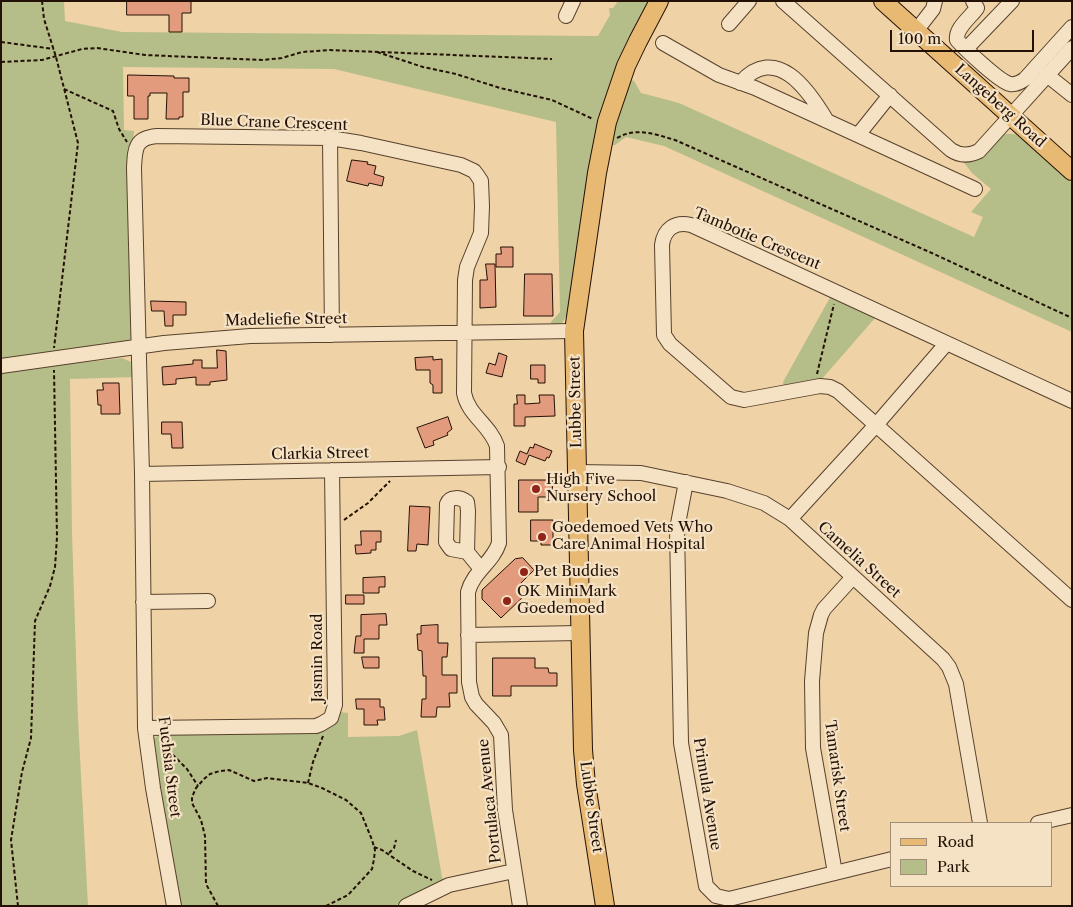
<!DOCTYPE html>
<html>
<head>
<meta charset="utf-8">
<style>
  body { margin:0 }
  #map { position:relative; width:1073px; height:907px; overflow:hidden; background:#efd2a5; font-family:"Libre Caslon Text",serif }
  canvas { display:block }
  .frame { position:absolute; inset:0; border:2px solid #241105; pointer-events:none }
  .legend { position:absolute; left:890px; top:822px; width:162px; height:65px; box-sizing:border-box; background:#f5e2c4; border:1px solid #a18e78; margin:0; padding:6px 9px; list-style:none; font-size:15px; color:#241105 }
  .legend li { display:flex; align-items:center; gap:10px; height:25px }
  .legend b { width:25px; border:1px solid #a18e78 }
  .scale { position:absolute; left:890px; top:30px; width:144px; height:22px; box-sizing:border-box; border:2px solid #241105; border-top:0; padding-left:6px; font-size:15px; line-height:18px; white-space:nowrap; color:#241105; -webkit-text-stroke:4px #f5e2c4; paint-order:stroke }
</style>
</head>
<body>
<div id="map">
<canvas width="1073" height="907"></canvas>
<div class="frame"></div>
<ul class="legend">
<li><b style="height:6px;background:#e8b972"></b>Road</li>
<li><b style="height:14px;background:#b5bd89"></b>Park</li>
</ul>
<div class="scale">100 m</div>
</div>
<script>
const ctx = document.querySelector('canvas').getContext('2d');
ctx.lineJoin = 'round';
function fill(path, color) { ctx.fillStyle = color; ctx.fill(path, 'evenodd'); }
function trace(path, color, width, dash) { ctx.strokeStyle = color; ctx.lineWidth = width; ctx.lineCap = dash ? 'butt' : 'round'; ctx.setLineDash(dash || []); ctx.stroke(path); }
function write(font, color, halo, rows, align = 'center') {
  ctx.font = font + ' "Libre Caslon Text",serif'; ctx.lineWidth = 4.5; ctx.setLineDash([]); ctx.textBaseline = 'middle'; ctx.strokeStyle = halo; ctx.fillStyle = color; for (const [text, x, y, turn = 0] of rows) {
    ctx.save(); ctx.translate(x, y); ctx.rotate((+turn || 0) * Math.PI / 180); ctx.textAlign = isNaN(turn) ? turn : align; if (halo) ctx.strokeText(text, 0, 0); ctx.fillText(text, 0, 0); ctx.restore();
  }
}
fill(new Path2D(`
  M1,1H64L65,21L122,32L598,36L610,15L609,8H613L618,1H651L639,21L569,312L562,323L552,326L551,322L560,312L556,122L334,69L123,67L124,130L134,131L133,141L128,152L131,341L1,361Z
  M631,80L634,81L641,93L679,103L974,237L983,217L971,212L991,189L972,173L962,160C978,150 998,128 1018,135L1072,183V332L664,146L626,137L615,145H611L620,110Z
  M832,294L875,318L821,380L784,387L783,382Z
  M122,358L131,362L134,377L70,379L72,533L78,719L88,906H1V372Z
  M340,712L348,713V737L399,736L417,730L442,877L445,882L394,906H178L150,745L153,739L162,733L315,730Z`), '#b5bd89');
const building = new Path2D(`
  M127,1H191V13H182V32H169V15H127Z
  M128,75L174,76V78H189V92H183V117H179V119H166L167,93H150V96H148V119H134V96H128Z
  M352,160L368,162L367,164L376,166L374,174L384,177L382,186L369,183L368,186L347,181Z
  M501,247H513V267H496V254H501Z
  M486,264H495L496,307L480,308V280H487Z
  M525,274H552L553,316H524Z
  M151,301L186,302V315H173V326H165L164,311H152Z
  M217,350L226,351L227,380L210,382V385H196V377L176,379V384L163,385L162,367L193,364V360H202V368H217Z
  M499,353L507,356L502,377L486,373L489,363L495,365Z
  M433,357V360L442,359V393H433V385L430,383V370H416L415,358Z
  M531,365H545V383H538V379H531Z
  M103,383H119L120,414H101V405H98L97,390H103Z
  M517,395H525V404L540,403L539,395H554L555,416L525,417V426H514V404H517Z
  M448,417L452,429L447,433L448,435L433,441L434,445L425,448L417,428Z
  M162,422H182L183,448H172L171,434H162Z
  M535,444L552,451L549,458L547,457L545,461L529,455L525,465L516,461L520,451L527,454L530,447L533,448Z
  M519,480H552L553,497H538V512H519Z
  M410,506L430,507L428,545L417,544L416,551H408Z
  M531,520H553V545H541V541H531Z
  M361,531H381V542H376V550H371V553L356,554L355,545H361Z
  M523,558L534,570L516,588L524,596L501,618L482,599V590L515,559Z
  M385,577V587H379V593H363V578Z
  M346,595H364V604H346Z
  M386,614L387,625H379V639H364V653H354L356,636H361V615Z
  M438,625V643H448L447,657H442V675H457V693H449L450,707H437L436,717H421L422,699H426V676H423L422,651L418,650L417,634H421V626Z
  M362,657H379V668H364Z
  M493,658H535V668H548L549,673H557V686H511V696H493Z
  M356,699H380V707H384L385,720H377L378,725H364V709H357Z`);
fill(building, '#e39b7d');
trace(building, '#241105', 1);
const minor = new Path2D(`
  M783,1L951,150C960,156 969,156 979,151L1072,48
  M973,1L977,8C971,17 955,28 957,40C965,49 1000,82 1010,84C1016,85 1021,82 1025,79L1072,27
  M566,16L573,1
  M729,24L749,1
  M916,31L933,9L935,1
  M663,43L719,75L755,88L827,121L975,189
  M966,49L1012,1
  M1047,75L1072,95
  M740,83C776,43 808,89 827,121
  M858,135L890,95
  M330,138L332,335
  M1,366L164,343L250,336L574,331
  M1072,401C944,343 818,283 691,225C675,221 664,229 662,245L664,335L670,344L731,397L744,400L820,386L830,387L838,391L1072,600
  M578,472L641,473L727,491L764,503L790,519L943,659L949,667L956,684L980,823
  M142,474L499,467
  M686,482L677,529L681,743L706,886L716,896L729,899L892,859
  M790,519L876,425L946,344
  M467,552L451,549L446,542L447,504C450,496 460,497 467,502L468,511L467,552L481,569
  M143,602L208,601
  M468,635L580,633
  M145,728L316,726L321,724L331,718L335,705L332,470
  M1038,823L1072,815
  M835,873L813,748L812,681L816,633L821,615L824,609L853,577
  M174,906L153,788L145,728L142,474L134,168C135,148 135,138 157,136L330,138L361,143L461,165L474,171L477,175L481,181L482,206L481,233L467,267L465,280L464,393C468,415 490,425 497,446L499,543C493,562 473,572 468,592L469,682L472,697L476,704L494,723L501,735L505,810L520,906
  M406,906L449,885L514,871`);
const major = new Path2D(`
  M883,1L1072,171
  M605,906L586,784L583,750L574,331L597,173L607,122L626,66L638,41L659,1`);
trace(minor, '#57412d', 16);
trace(major, '#241105', 20);
trace(new Path2D(`
  M42,1L44,19L56,57L78,143L54,348
  M1,42L54,49
  M377,52L423,67L456,74L500,88L552,100L593,119
  M1,62L42,60L82,49L97,48L145,55L263,60L282,58L302,52L330,50L552,59
  M64,89L113,111L119,129L127,142
  M617,138C636,127 655,134 675,140L934,254L1072,318
  M817,374L834,304
  M344,520L368,503L390,481
  M162,738L172,754L187,769L198,786
  M308,783L313,762L323,736
  M374,847L382,850L413,871L432,880
  M389,853L394,848L396,840
  M18,906L11,840L22,772L31,738L35,621L50,586L55,567L57,537L54,370
  M218,906L206,884L205,836L201,820L192,803V797L196,788L204,779L210,774L220,771L229,770L254,781L267,778L308,783L322,788L346,800L361,813L372,840L375,850L374,859L372,869L348,895L326,906`), '#241105', 2, [4, 2.5]);
trace(minor, '#f5e2c4', 14);
trace(major, '#e8b972', 18);
for (const [x, y, r, color] of [
  [536,489,5,"#8f2418"],
  [542,537,5,"#8f2418"],
  [524,572,5,"#8f2418"],
  [507,601,5,"#8f2418"]
]) { const dot = new Path2D(); dot.arc(x, y, r, 0, 2 * Math.PI); ctx.fillStyle = color; ctx.fill(dot); trace(dot, '#f5e2c4', 2); }
write('15px', '#241105', '#f5e2c4', [
  ["Langeberg Road",1000,106,42],
  ["Blue Crane Crescent",274,123,2],
  ["Tambotie Crescent",757,239,23],
  ["Madeliefie Street",286,320,-1],
  ["Lubbe Street",576,402,-91],
  ["Clarkia Street",320,454,-1],
  ["Camelia Street",859,560,42],
  ["Jasmin Road",318,658,-90],
  ["Fuchsia Street",169,767,83],
  ["Tamarisk Street",837,776,82],
  ["Primula Avenue",707,794,81],
  ["Portulaca Avenue",490,801,-96],
  ["Lubbe Street",591,807,82]
]);
write('15px', '#241105', '#f5e2c4', [
  ["High Five",546,480],
  ["Nursery School",546,497],
  ["Goedemoed Vets Who",552,528],
  ["Care Animal Hospital",552,545],
  ["Pet Buddies",534,572],
  ["OK MiniMark",517,592],
  ["Goedemoed",517,609]
], 'left');
</script>
</body>
</html>
